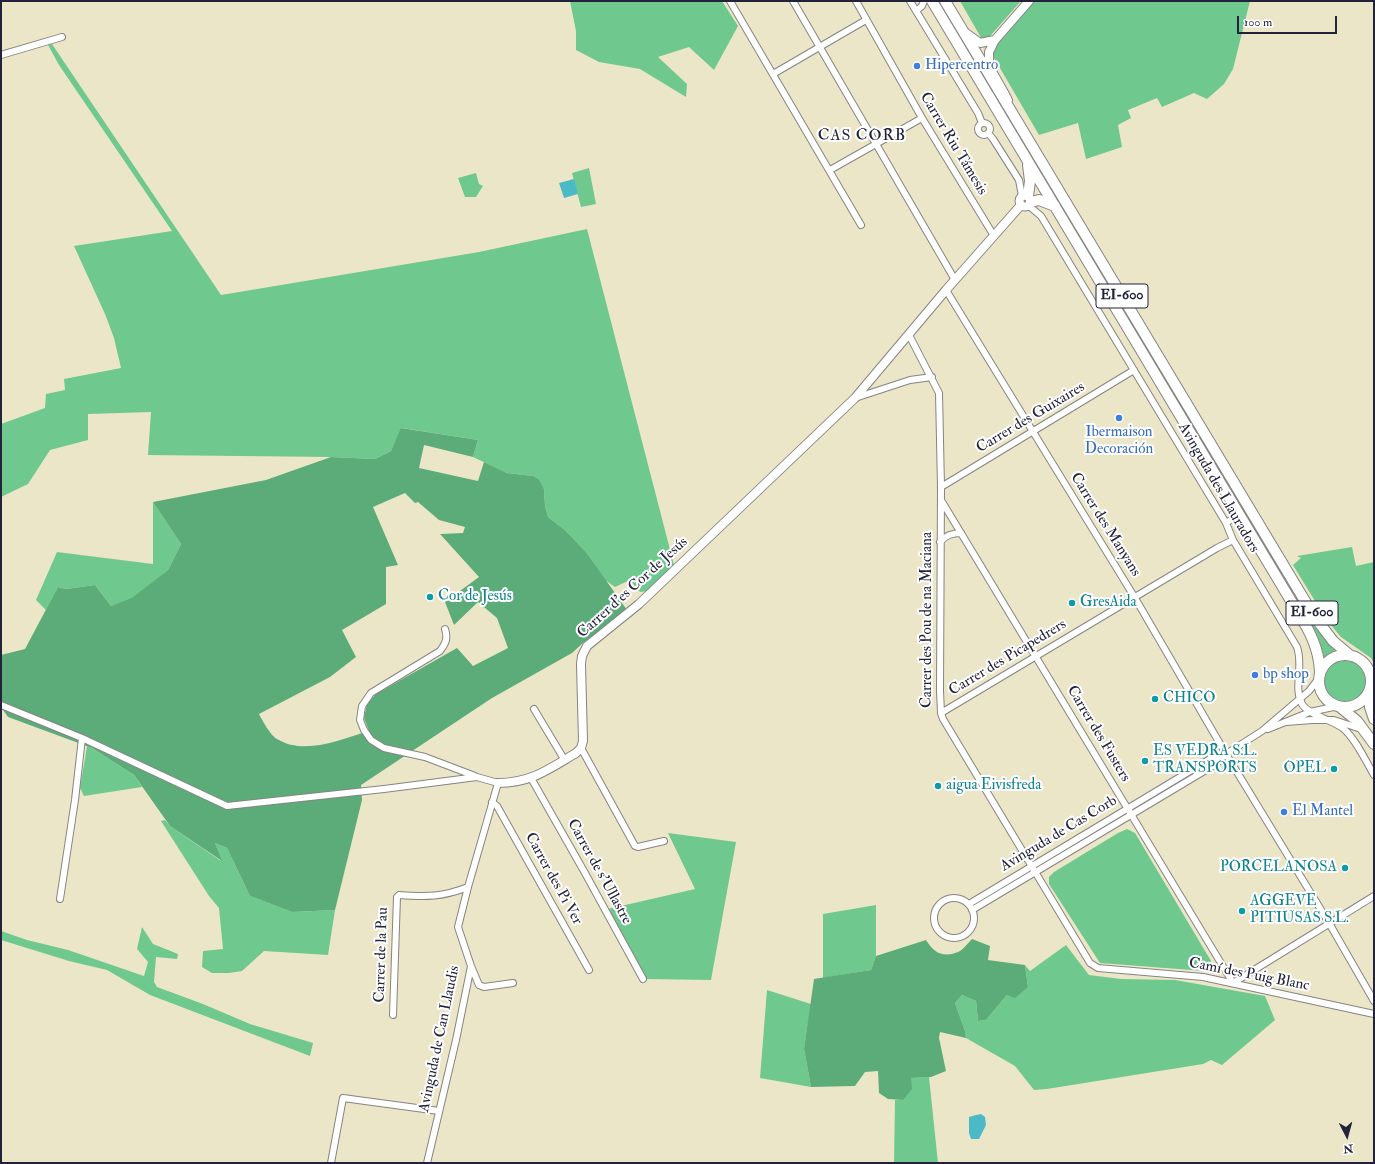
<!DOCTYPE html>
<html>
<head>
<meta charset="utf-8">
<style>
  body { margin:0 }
  #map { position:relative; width:1375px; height:1164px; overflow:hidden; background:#ece6c9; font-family:"IM FELL Double Pica",serif }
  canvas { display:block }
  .frame { position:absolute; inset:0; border:2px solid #22223b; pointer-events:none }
  .north { position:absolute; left:1327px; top:1116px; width:40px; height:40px; -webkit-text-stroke:3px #fff; paint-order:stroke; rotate:174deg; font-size:11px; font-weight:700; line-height:16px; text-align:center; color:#22223b }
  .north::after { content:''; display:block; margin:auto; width:14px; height:18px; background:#22223b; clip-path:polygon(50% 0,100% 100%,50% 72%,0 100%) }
  .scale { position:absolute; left:1237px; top:16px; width:100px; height:18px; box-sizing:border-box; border:2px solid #22223b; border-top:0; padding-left:5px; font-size:12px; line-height:14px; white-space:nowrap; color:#22223b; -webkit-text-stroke:3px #fff; paint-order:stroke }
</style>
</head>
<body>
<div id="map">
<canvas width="1375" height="1164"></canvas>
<div class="frame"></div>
<div class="north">N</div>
<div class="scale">100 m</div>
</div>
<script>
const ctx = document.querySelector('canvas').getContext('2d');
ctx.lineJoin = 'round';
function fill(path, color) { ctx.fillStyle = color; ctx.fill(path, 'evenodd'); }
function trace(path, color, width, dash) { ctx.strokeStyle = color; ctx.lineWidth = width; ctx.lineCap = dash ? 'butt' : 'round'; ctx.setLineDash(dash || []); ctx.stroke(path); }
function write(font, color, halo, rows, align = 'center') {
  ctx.font = font + ' "IM FELL Double Pica",serif'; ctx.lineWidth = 4; ctx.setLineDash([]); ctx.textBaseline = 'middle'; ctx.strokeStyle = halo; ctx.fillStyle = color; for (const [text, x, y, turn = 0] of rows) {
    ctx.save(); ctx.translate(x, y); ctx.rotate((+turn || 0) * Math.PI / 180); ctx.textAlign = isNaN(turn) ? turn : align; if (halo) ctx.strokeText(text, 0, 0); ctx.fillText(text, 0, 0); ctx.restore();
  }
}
fill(new Path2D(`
  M570,1H722L738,26L714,70L689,47L658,57L687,84L686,97L640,69L599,62L576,50V31Z
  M960,1H1021L984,43Z
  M1031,1H1250L1233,69L1224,84L1207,99L1194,93L1162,107L1157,98L1128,110L1131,118L1118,125L1122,147L1086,159L1078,123L1039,135L990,51Z
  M52,44L221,295L479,252L587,229L674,565L648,591L640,592L630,580L615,587L605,580L586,552L566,531L548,517L545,506L544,489L533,476L507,473L473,457L478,440L402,428L391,451L375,459L331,457L148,455L151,412L88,414V440L50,450L28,484L1,497V424L45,408L46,394L65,390L64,379L121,368L114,338L105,314L74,246L172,231L59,65L48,45Z
  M589,168L596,204L581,207L572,173Z
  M476,173L479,184L483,186L476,197H465L458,178Z
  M153,502L181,544L168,570L132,599L111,606L95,585L66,589L58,587L46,610L36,600L57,552L153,564Z
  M1352,547L1356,566L1374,562V664L1371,658L1341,637L1326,619L1293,565L1301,558L1297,556Z
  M1311,623L1336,650L1324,657L1319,640Z
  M1324 681a21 21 0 1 1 42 0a21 21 0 1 1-42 0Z
  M87,746L92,748L134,775L142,787L84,796L80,788Z
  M165,820L170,826L221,861L215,843L227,848L250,896L292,912L335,910L328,955L264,951L242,971L229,973H212L202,967L203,951L223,949L219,908L209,896L161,821Z
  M1127,829L1135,833L1211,961L1210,967L1205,971L1100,963L1049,884V877L1054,872L1118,833Z
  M668,833L736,842L711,980L646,979L608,909L695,889Z
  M876,905V956L871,970L823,978V914Z
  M142,927L153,944L178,954L177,959L156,957L154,982L157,987L203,1004L250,1024L313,1043L310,1056L150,995L107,970L69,961L1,940V931L27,940L68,950L144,976L148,962L137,949Z
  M1066,945L1089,975L1121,979L1175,980L1265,996L1275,1020L1222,1065L1211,1060L1203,1064L1047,1089L1034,1090L1015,1066L966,1038L965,1031L955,1003L962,995L976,1001L978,1021L986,1020L1007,995L1028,987L1025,965L1030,971Z
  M767,990L811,1004L804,1049L811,1087L760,1078Z
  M929,1077L938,1163H894L895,1100H903L911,1078Z`), '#6fc88e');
fill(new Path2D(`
  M401,428L478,440L473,457L424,445L419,468L478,481L484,462L507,473L533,476L539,480L544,489L545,506L548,517L566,531L586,552L627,610L584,642L572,653L492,698L361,785L362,800L335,910L292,912L250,896L227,848L215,843L222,861L170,826L134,775L92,748L8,717L1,707V655L25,649L58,587L66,589L95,585L111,606L132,598L168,570L181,544L153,502L266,480L331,457L375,459L391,451ZM405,493L415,503L418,502L439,520L465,527L463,533L440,534L479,577L445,602L454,625L478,602L497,618L508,648L473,666L457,648L376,694L367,704L364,718L369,731C341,739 305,756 277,739C271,736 262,720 259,714L330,677L356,657L342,630L386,604V567L398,565L373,507Z
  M972,939L990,946L988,960L1025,965L1028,987L1015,998L1007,995L986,1020L978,1021L976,1001L962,995L955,1003L965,1031L966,1038L940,1032L939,1038L946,1071L931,1077L911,1078L912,1089L903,1100L888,1099L879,1093L878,1071L865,1072L855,1086L811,1087L804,1049L814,979L871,970L876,956L926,940C934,953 943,958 958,952C963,950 968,943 972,939Z`), '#5bac79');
fill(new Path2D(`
  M574,179L578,194L564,198L559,183Z
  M981,1114L985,1117L986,1125L979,1139H971L969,1133V1117L976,1115Z`), '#4cb9c7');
const minor = new Path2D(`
  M730,1L861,225
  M793,1L955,280
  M856,1L922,118L994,236
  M910,1L978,113L982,123
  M916,11L922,6L924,1
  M1,55L62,37
  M989,64L1006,94L1009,100
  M773,74L866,20
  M978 129a6 6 0 1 1 12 0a6 6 0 1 1-12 0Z
  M988,133L993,139L1019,180L1022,196
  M830,170L922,118
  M1029,206L1041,216L1226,523L1233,540L1297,647C1304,667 1293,687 1302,704C1308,715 1333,720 1344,729C1357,741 1365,760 1374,775
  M946,290L1135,598L1226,754L1329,923L1374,1001
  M909,335L939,393L941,487L940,691L941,713L943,719L1090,963L1098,968L1203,977L1374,1014
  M855,398L910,380L932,377
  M941,487L1134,370
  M941,500L1233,983L1374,896
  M1226,523L1240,514
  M940,542C946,535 952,533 961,533
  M445,629C448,638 446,643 440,651L371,693L362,706L360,720L364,730L371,740L384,748L425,757L475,776
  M1,705L82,738L227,806L384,789L477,777L498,783L468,887L458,927L471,966L456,1040L427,1163
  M534,709L564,759
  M941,713L1217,548L1233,540
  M1286,722L1312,720H1334L1361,729
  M1268,729L1310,712L1338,706
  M581,748L635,846L638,847L664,841
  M531,778L585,873L643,979
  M492,802L497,806L589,970
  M934 918a20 20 0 1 1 40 0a20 20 0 1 1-40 0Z
  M60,899L75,800L82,738
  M969,904L1210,759L1225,754
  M972,910L1216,764L1226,754L1262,731L1309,691L1319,678
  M471,966L479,985L484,987L513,983
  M393,1015L397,897L399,895C426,897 443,897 468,887
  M331,1163L343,1098L439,1111`);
const tertiary = new Path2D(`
  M966,33L980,43L995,40
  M989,64V52L995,40L1029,1
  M1019.5 201a5.5 5.5 0 1 1 11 0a5.5 5.5 0 1 1-11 0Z
  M498,783C531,783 549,769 576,753L581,748L583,741L581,664L582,656L587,646L639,604L855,398L946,290L1021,205`);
const primary = new Path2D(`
  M932,1L1303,621C1313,637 1320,655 1320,675
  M945,1L1314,616L1333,641L1351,656
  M1028,196L1030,181L1028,165
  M1031,202L1039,200L1055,206
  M1319 681a26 26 0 1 1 52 0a26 26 0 1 1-52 0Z
  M1369,692L1370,707L1374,719
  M1340,707L1357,721L1374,744`);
trace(minor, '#878482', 8);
trace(tertiary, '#878482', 10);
trace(primary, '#878482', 12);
trace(minor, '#fff', 6);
trace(tertiary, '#fff', 8);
trace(primary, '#fff', 10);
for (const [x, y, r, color] of [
  [917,66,4,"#3f7fe0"],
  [1119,418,4,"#3f7fe0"],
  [430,597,4,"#0f9aa8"],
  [1072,603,4,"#0f9aa8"],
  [1255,675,4,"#3f7fe0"],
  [1155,699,4,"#0f9aa8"],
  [1145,761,4,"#0f9aa8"],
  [1334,769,4,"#0f9aa8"],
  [938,786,4,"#0f9aa8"],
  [1284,812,4,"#3f7fe0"],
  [1345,868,4,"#0f9aa8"],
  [1242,911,4,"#0f9aa8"]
]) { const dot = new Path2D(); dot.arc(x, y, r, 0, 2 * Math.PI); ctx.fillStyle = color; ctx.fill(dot); trace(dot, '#fff', 1.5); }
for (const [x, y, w] of [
  [1122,296,52],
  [1312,613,52]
]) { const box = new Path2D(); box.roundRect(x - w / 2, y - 12, w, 24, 3); ctx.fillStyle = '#fff'; ctx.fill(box); trace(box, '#22223b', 1); }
write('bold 14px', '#22223b', null, [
  ["EI-600",1122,296],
  ["EI-600",1312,613]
]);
write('15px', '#366cbe', '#fff', [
  ["Hipercentro",925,66],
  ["Ibermaison",1119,433,"center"],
  ["Decoración",1119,450,"center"],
  ["bp shop",1263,675],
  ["El Mantel",1292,812]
], 'left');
write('15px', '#22223b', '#fff', [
  ["Carrer Riu Támesis",953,144,59],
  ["Carrer des Guixaires",1031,418,-31],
  ["Avinguda des Llauradors",1218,488,60],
  ["Carrer des Manyans",1105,525,58],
  ["Carrer d'es Cor de Jesús",633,588,-42],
  ["Carrer des Pou de na Maciana",928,620,-90],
  ["Carrer des Picapedrers",1008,658,-31],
  ["Carrer des Fusters",1098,734,59],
  ["Avinguda de Cas Corb",1059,834,-31],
  ["Carrer de s'Ullastre",599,872,61],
  ["Carrer des Pi Ver",553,879,61],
  ["Carrer de la Pau",382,955,-88],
  ["Camí des Puig Blanc",1249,975,11],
  ["Avinguda de Can Llaudis",440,1039,-78]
]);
write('15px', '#0d838f', '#fff', [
  ["Cor de Jesús",438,597],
  ["GresAida",1080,603],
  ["CHICO",1163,699],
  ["ES VEDRA S.L.",1153,752],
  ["TRANSPORTS",1153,769],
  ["OPEL",1326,769,"right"],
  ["aigua Eivisfreda",946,786],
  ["PORCELANOSA",1337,868,"right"],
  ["AGGEVE",1250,902],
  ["PITIUSAS S.L.",1250,919]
], 'left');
ctx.letterSpacing = '1px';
write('16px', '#22223b', '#fff', [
  ["CAS CORB",862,137]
]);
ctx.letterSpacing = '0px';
</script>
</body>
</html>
